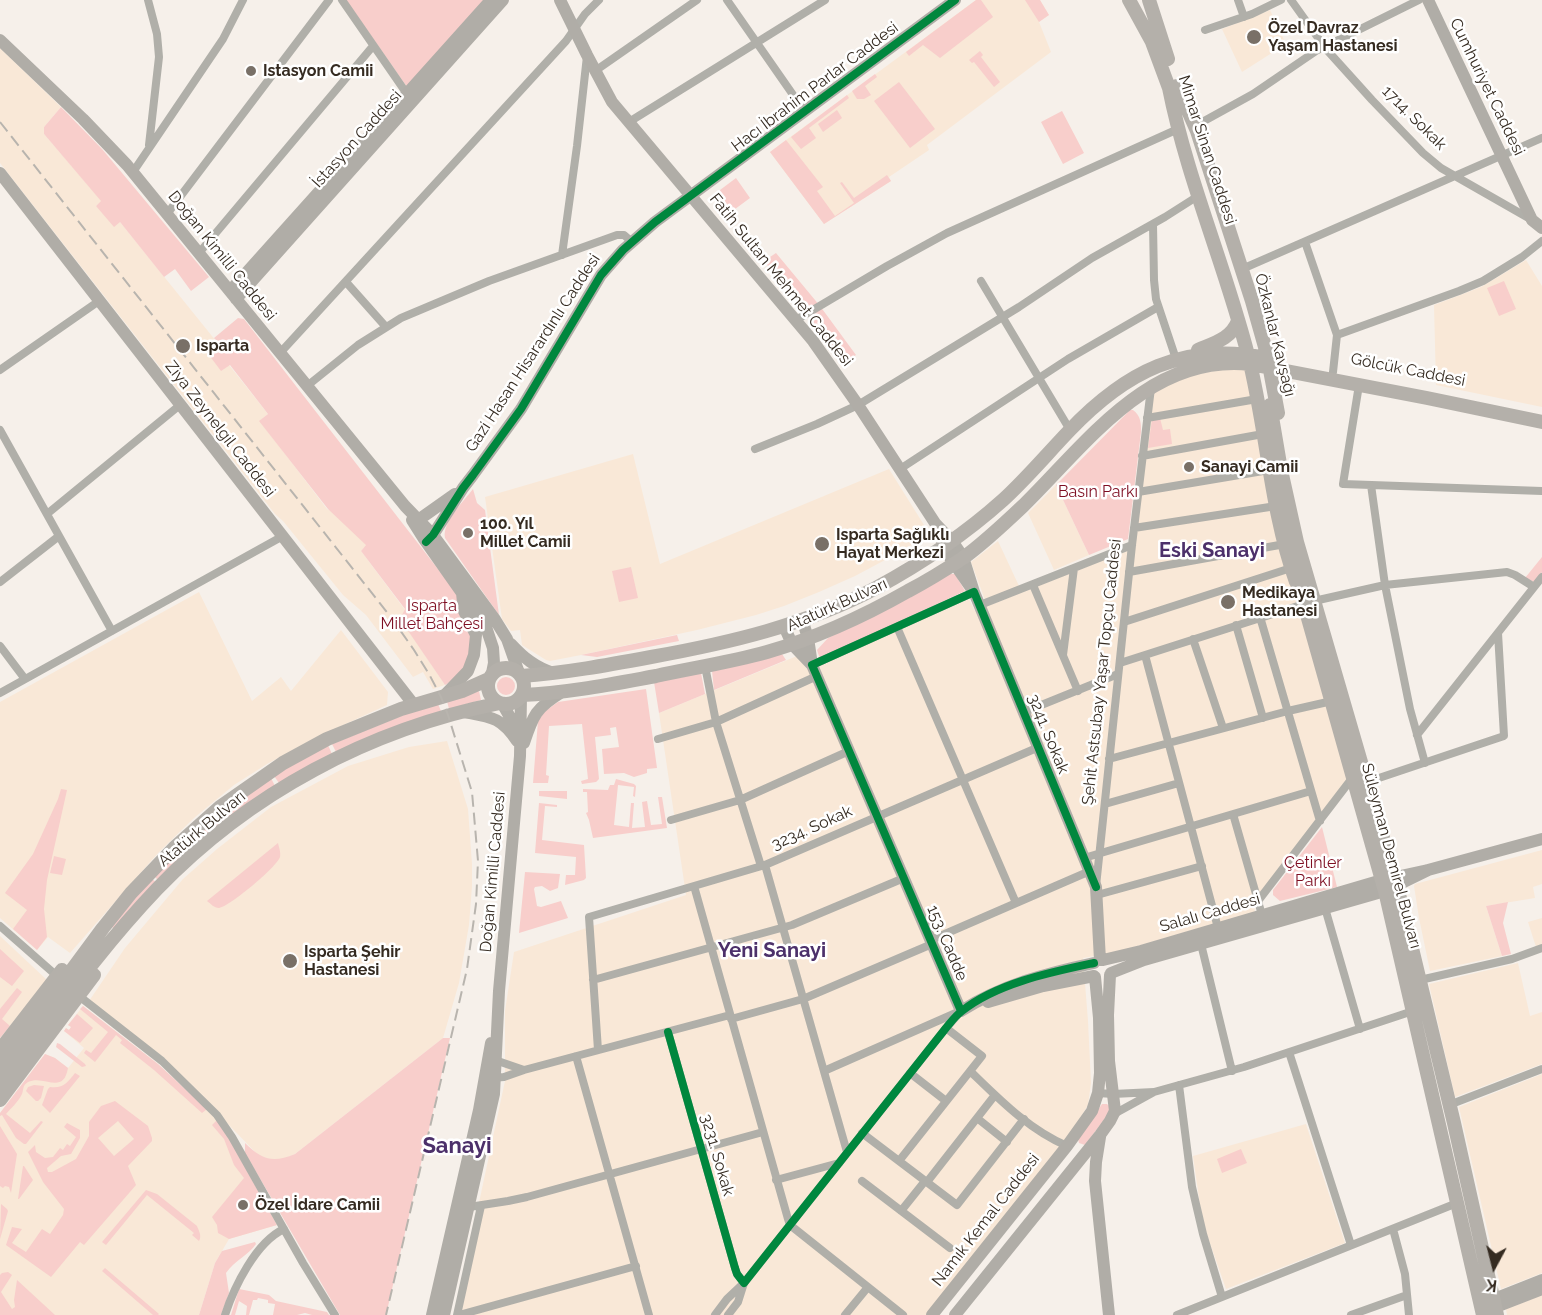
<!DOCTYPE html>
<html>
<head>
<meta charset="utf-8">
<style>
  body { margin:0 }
  #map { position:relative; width:1542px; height:1315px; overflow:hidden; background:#f6f0ea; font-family:Raleway,sans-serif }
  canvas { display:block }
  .north { position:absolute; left:1464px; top:1237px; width:60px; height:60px; -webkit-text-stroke:4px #fff; paint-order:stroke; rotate:187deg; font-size:16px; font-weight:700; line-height:24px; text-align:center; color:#352b21 }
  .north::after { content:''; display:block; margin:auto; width:21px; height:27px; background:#352b21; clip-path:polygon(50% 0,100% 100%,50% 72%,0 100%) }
</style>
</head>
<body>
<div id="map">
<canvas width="1542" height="1315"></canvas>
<div class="north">K</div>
</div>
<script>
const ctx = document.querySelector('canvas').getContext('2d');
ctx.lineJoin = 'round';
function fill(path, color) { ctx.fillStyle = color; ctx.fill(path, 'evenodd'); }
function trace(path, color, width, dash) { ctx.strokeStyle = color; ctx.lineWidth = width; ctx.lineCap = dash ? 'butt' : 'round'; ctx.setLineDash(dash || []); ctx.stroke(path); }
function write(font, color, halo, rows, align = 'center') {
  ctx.font = font + ' Raleway,sans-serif'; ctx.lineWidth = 5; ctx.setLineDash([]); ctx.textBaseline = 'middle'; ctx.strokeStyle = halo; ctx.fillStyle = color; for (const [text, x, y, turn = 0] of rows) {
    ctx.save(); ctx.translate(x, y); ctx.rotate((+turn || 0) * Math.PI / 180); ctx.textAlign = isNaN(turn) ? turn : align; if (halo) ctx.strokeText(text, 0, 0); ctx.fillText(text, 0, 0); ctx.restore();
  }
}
fill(new Path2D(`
  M976,0H1040L1049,15L1039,22L1051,52L927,145L929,150L889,177L891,181L824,224L770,152Z
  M1270,10L1286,44L1242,72L1222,29Z
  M0,48L61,107L44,127V134L102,201L96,206L120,222L220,346L209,355L229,365L268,414L260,421L327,509L378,532L361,551L405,610L401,619L445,685L433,689L423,672L413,677L366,615L343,595L283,521L275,514L0,163Z
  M1526,260L1542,286V407L1436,385L1434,305L1481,287Z
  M1247,368L1350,778L1253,902L1255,912L1117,952L1083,958L1088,1021L1091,1083L1088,1105L1071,1133L926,1315H455L505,1081V1011L514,952L686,895L659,713L797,656L807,669L969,599L975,611L1134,548L1154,391L1182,377L1224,369Z
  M633,454L660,564L889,469L929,533L902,551L855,576L819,592L784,606L756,615L697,630L581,655L550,661L546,660L522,645L520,630L511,631L502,619L485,497Z
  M1056,485L1089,555L1054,570L1028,513Z
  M998,541L1019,586L985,600L971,562Z
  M199,592L252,701L281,677L291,691L341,630L388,692L387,705L315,738L267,764L234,785L194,818L159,852L70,953L48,937L37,950L0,918V702Z
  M447,741L468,809L472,864V886L469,925L459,983L443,1038L295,1154L284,1159H270L259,1156L163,1057L89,1001L125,948L183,879L217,849L271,807L348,766L409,747Z
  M1542,850V884L1533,887L1535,898L1486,906L1502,956L1430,971L1419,918L1414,886L1415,884Z
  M1542,918V944L1536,947L1528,922Z
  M0,936L47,980L0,1038Z
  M1518,963L1530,1016L1542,1012V1064L1455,1097L1429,984Z
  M83,1006L158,1064L217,1120L277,1225L229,1239L215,1263L199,1315H0V1113L45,1054L55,1058L68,1068L84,1048L64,1031L66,1028L69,1030L71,1027L68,1025Z
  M1542,1074V1273L1501,1289L1459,1107Z
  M1306,1124L1345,1243L1226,1289L1206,1232L1200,1205L1193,1156Z
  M1542,1295V1315H1507L1506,1309Z`), '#f9e8d7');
fill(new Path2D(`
  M346,0H485L407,87Z
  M976,0H981L993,17L940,58L923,45L909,56L906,52Z
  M1025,0H1040L1049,15L1039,22Z
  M980,51L983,55L981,57L1000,82L994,87L974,62L972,63L969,60Z
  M875,74L877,77L865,86L871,95L864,99H857L852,91Z
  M899,82L935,129L910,148L874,101Z
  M847,95L849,98L809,128L816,138L801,149L791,137Z
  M61,107L102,149L209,277L191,291L175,269L164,277L120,222L114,227L96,206L101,201L44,134V127Z
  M837,110L842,118L823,132L818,124Z
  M1062,111L1084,153L1063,164L1041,122Z
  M786,140L823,187L817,191L835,216L854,203L840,183L842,182L854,198L887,175L891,181L824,224L770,152Z
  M736,178L750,198L727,215L715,201L716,193Z
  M776,253L820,306L856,355L845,362L764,261Z
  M1504,281L1516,309L1499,316L1487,288Z
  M238,318L244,319L455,591L472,630L471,659L454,680L445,685L400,619L405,609L361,551L366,545L328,509L259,421L268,414L230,365L221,371L209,355L220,346L214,338Z
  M1130,410H1133C1141,416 1141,423 1141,432L1128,539L1089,555L1056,485Z
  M1160,418L1163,430L1170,429L1172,444L1148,448L1152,419Z
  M473,489L477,503L485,510L499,615L445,538C442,522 464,501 473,489Z
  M1542,557V572L1535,581L1534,582L1525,578Z
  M631,567L638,598L619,602L612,571Z
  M947,574H955L965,591L820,659L817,650L828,638Z
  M677,635L679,641L597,657L581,655Z
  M782,654L786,660L714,690L712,671Z
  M701,673L705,694L659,713L654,682Z
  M497 686a9 9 0 1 1 18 0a9 9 0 1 1-18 0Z
  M646,689L657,768L647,769V773L634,777L624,773L604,774L602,749L619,747L616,727L610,728L611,735L595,737L599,779L596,782L582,784L581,781L588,779L582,724L549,726L546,775L549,776L548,783H533L538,721L544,712L558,702Z
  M479,691L481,700L449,709L447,701Z
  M438,704L441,711L336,752L332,744L406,714Z
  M328,745L332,754L306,767L279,783L274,776L299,761Z
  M271,778L275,786L197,845L192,839L238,800Z
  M616,779L634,784L636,786L635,797L633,796L634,787L618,785L614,825L629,827L631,803H634L632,828L645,827L642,802L647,801L651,825L662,824L658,797H662L667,828L593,838L589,820L586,813L588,812L587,792H583V789L608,790L610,785H614Z
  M61,789L67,790L47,880L44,909L47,937L37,950L13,929L27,910L5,893L33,854L58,799Z
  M539,791H567V799L539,796Z
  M539,803L557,805V807L545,806L542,840L584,845L586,878L584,880L565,885L566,875H575L576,857L535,853Z
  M1322,827L1337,887L1280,901L1273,895V890Z
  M189,842L194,847L159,881L154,876Z
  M278,843C279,848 281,852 280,857C277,867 229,907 219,908C214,908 211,904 207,901Z
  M54,856L66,859L62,875L50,873Z
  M525,872L560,874L558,888L550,891L542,886L535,887L534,889L537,906L541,907L561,901L568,918L519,933Z
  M152,879L157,883L114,929L112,927L124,911Z
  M1508,902L1503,923L1511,954L1502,956L1486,906Z
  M0,949L24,971L12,986L0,977Z
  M17,988L22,992L2,1019L10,1026L0,1038V1009Z
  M83,1006L158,1064L207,1109L202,1113L154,1070L120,1043L122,1040L116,1035L95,1062L84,1053L86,1050L91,1053L108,1032L80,1009Z
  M77,1014L93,1028L80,1043L64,1031L66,1028L69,1030L71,1027L68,1025Z
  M443,1038H450L386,1315H340L245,1153V1143C262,1160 273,1163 295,1154Z
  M57,1043L60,1044L85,1064L86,1066L82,1067L56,1047Z
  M45,1054L55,1058L68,1068C63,1096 44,1074 28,1082C22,1086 24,1089 22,1094C19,1101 11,1108 6,1114L30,1133L41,1121L43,1122L26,1144H24L16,1138L2,1115L0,1116V1113Z
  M75,1073L80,1076L50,1113L42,1105L48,1089L50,1087C63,1089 68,1082 75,1073Z
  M34,1085L44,1086L41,1098L38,1101H36L26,1091L28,1087Z
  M115,1101L148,1126L152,1138V1141L128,1166L136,1185L84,1245L80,1242L51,1277L6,1245L12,1227L22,1229L12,1243L26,1252L42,1229L50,1234L63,1215L64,1209L43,1182L28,1152L35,1145L36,1152L45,1158L53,1157L60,1148L63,1150L67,1144L70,1146L76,1137L64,1127L67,1123L80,1130V1138L71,1154L61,1156L47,1168L48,1172H52L76,1159L89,1136V1122L101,1106ZM118,1121L134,1139L114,1156L98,1138Z
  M1102,1104H1107L1109,1106V1113L1085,1145L1079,1143L1078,1139Z
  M217,1120L226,1133L277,1225L229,1239L218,1233L217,1225L212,1217L244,1178L234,1165L224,1139L212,1125Z
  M0,1126L17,1154L11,1193L9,1187L5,1186L3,1188L0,1186Z
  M1241,1149L1247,1163L1222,1173L1217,1159Z
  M23,1166H24L33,1180L19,1199H18Z
  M146,1190L157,1194L197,1226C199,1231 202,1236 199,1241L192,1235L194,1233L147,1195L106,1245L102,1242Z
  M1,1204L7,1209L8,1211L0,1239Z
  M255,1242L256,1244C249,1255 235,1260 226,1273L229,1293L221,1315H199L215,1263L222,1251Z
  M105,1268L159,1314L158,1315H153L102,1271Z
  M8,1272L12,1275L1,1292L12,1309L15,1307L14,1300L17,1280L55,1315H0V1275L2,1273Z
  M239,1289L269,1295L276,1301L327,1312L329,1315H312L305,1313L297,1315H273L275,1304L268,1303V1300L258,1298L257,1300H253L249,1315H246L247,1306L239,1301L235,1315H231Z`), '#f8cecb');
trace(new Path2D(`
  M148,0L157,34L159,57L149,145
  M342,0L407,94
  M727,0L805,112
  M1238,0L1244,17
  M1291,0L1326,49L1372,100L1423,153L1441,168L1532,220
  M1205,30L1252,14L1281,0
  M595,71L697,0
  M629,122L825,0
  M1195,126L1253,94L1316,51L1419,0
  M133,172L223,39L243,0
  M167,214L329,0
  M1153,224L1154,280L1156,299L1176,359
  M1305,242L1337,335L1333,372
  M199,253L373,46
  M562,255L577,146L587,56
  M1242,269L1542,138
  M981,281L1070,430
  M346,282L386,327
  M796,320L887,266L947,233L1178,129
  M1337,335L1459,291L1483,281L1522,257L1542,241
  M280,353L566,41L585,14L599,0
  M0,370L99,301
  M1359,385L1343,484L1542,491
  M307,386L358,345L401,318L489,281L617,235H624L632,242
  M1147,418L1257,399
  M0,430L112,631
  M755,449L817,424L858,405L1019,307L1092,258L1165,217L1198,196
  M1142,456L1263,434
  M900,469L1068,359L1158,307
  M1371,485L1385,585L1410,709L1425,763
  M1138,492L1269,470
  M47,514L180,405
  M1134,528L1276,506
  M1129,572L1285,544
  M0,582L59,536
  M1033,585L1078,691
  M1314,601L1385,585L1507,572L1515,575L1534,587
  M980,605L1132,545
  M1260,617L1320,821
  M1124,622L1291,568
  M1236,625L1263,718
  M897,627L1016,903
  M1193,639L1223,728
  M0,646L25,679
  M1063,655L1074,568
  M1145,655L1218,928
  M1120,663L1304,604
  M812,665L974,592
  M705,666L716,722L761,866
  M0,693L283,536
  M1024,712L1118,674
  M1417,735L1542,577
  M658,739L716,722L817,676
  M1109,759L1288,711L1332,701
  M1367,782L1504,736L1498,633
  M1105,804L1179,783
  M1233,814L1262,915
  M671,820L740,800L849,751
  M1084,858L1311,791
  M765,865L847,1152
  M694,886L788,1219L790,1225L903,1315
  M1096,886L1132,545L1151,388
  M1097,895L1202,866
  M1258,901L1353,777
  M1325,908L1360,1029
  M0,926L57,976
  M931,940L1090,871
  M1201,944L1232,1071
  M593,980L792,925L904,878
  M1420,980L1512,959L1542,948
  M79,996L162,1061L217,1115L232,1137L303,1263L335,1315
  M731,1019L803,999L932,944
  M668,1032L735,1268L737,1274L744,1283L946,1028L961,1011
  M598,1050L589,917L765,865L1039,747
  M1289,1052L1351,1245
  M576,1056L649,1315
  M524,1070L730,1015
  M824,1071L958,1012
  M970,1071C999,1099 1029,1130 1067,1146
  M910,1073L946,1101
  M491,1078L504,1077L524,1070L492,1059
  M1179,1085L1192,1187L1203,1234L1222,1297
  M1154,1092L1244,1067L1413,1011
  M1098,1093L1113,1094L1154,1092L1114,1114
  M1449,1105L1542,1069
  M977,1118L1007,1142
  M862,1133L957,1205L1024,1119
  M899,1161L982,1056L946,1028
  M776,1180L839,1163
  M862,1181L950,1248
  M927,1182L995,1095
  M469,1207L508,1201L527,1197L763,1132
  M901,1211L925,1181
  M1393,1229L1405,1274L1409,1315
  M225,1315C234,1287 256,1242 284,1229
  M457,1315L481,1206
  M459,1315L636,1266
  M715,1315L727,1299L744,1283L738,1302L728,1315
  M845,1315L868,1287
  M1177,1315L1457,1203
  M1351,1315L1407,1295`), '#b0afa9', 8);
trace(new Path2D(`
  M560,0L587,55L612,102L813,341L858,405L935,523
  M1428,0L1532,220L1542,228
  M0,40L83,119L127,165L405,506L433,535L494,618L507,639L519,673
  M0,173L414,705
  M230,291L491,0
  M236,299L503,0
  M412,520L424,539L486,627L493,648L494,663L492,673
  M414,523L455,494
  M935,523L952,541L963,557L974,592L947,553Z
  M426,542L433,535L463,488L473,475L521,409L601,275L623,250L655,222L955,0
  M974,592L1096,887L1100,960
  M784,626L792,644L812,665L808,638L802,619
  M511,644C524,658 535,667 553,673
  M812,665L961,1011
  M443,697L468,671L474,655L476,635L464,611L462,593
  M502,703L511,719L515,734
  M464,712C491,717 501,717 517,741
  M524,743C533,715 536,708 562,692
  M1428,870L1542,839
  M1103,960L1141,951L1382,880L1428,870L1385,891L1144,960L1111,973
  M988,1002L1043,986L1094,976
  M961,1011C1002,985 1047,973 1094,963
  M1100,1137L1096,1162L1095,1181L1109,1315
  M1494,1299L1542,1280
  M1496,1307L1542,1289
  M432,1315L479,1110L491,1043
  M444,1315L494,1094L499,991L520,756L521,697
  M932,1315L1067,1146L1092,1111L1098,1093L1100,1073L1099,1018L1095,977
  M955,1315L1100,1135L1110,1121L1115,1111L1109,1061L1108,1015L1110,975`), '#b0ada7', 12);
trace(new Path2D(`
  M1129,0L1152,42L1172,96
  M1149,0L1168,59
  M1177,86L1197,131L1252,301L1267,354L1278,413
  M1169,88C1187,179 1225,265 1248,355C1267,430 1270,509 1296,582
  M1198,350C1214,343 1231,339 1238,321
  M1270,405L1281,470L1297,542L1397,886L1454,1123L1497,1315
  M1297,573L1304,604L1385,891L1483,1315
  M488 686a18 18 0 1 1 36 0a18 18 0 1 1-36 0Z
  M521,676C565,673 608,665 651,657C729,643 806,625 876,588C922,563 964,535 1003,500C1026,479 1047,454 1069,431C1125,372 1184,341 1267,358
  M522,695C567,693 612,684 656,676C693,668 731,662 767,652C816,638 864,616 908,591C927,581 945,570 963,558C984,543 1005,523 1024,505C1087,443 1150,353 1250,364L1427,398L1542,422
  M0,1050L62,970
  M0,1067L103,928L131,893L174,848L220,807L283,763L327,739L401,709L462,691L489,679
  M0,1084C51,1018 99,950 157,889C249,793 370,729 500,703
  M0,1100L94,975`), '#b4b0aa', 14);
trace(new Path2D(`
  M0,122L390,616L414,650L429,674L441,697L448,715L472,792L478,861L476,904L467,969L386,1315`), '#b8b4ae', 2, [12, 6]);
trace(new Path2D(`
  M426,542L433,535L463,488L473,475L521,409L601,275L623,250L655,222L955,0
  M961,1011L812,665L974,592L1096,887
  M668,1032L735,1268L737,1274L744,1283L946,1028C951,1022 956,1015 962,1011C997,983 1052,972 1094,963`), '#00873e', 8);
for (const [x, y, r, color] of [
  [1254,37,8,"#797067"],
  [251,71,6,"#797067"],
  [183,346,8,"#797067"],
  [1189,467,6,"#797067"],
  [468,533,6,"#797067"],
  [822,544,8,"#797067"],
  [1228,602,8,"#797067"],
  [290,961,8,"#797067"],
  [243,1205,6,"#797067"]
]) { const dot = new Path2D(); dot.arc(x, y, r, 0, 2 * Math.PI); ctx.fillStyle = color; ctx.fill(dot); trace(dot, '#fff', 2); }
write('bold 16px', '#352b21', '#fff', [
  ["Özel Davraz",1268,28],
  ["Yaşam Hastanesi",1268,46],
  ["Istasyon Camii",263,71],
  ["Isparta",196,346],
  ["Sanayi Camii",1201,467],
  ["100. Yıl",480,524],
  ["Millet Camii",480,542],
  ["Isparta Sağlıklı",836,535],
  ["Hayat Merkezi",836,553],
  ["Medikaya",1242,593],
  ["Hastanesi",1242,611],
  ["Isparta Şehir",304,952],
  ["Hastanesi",304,970],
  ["Özel İdare Camii",255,1205]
], 'left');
write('16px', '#352b21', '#fff', [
  ["Hacı İbrahim Parlar Caddesi",815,87,-37],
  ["Cumhuriyet Caddesi",1487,87,64],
  ["1714. Sokak",1414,118,45],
  ["İstasyon Caddesi",357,139,-48],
  ["Mimar Sinan Caddesi",1207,150,72],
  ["Doğan Kimilli Caddesi",222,256,51],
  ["Fatih Sultan Mehmet Caddesi",781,280,51],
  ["Özkanlar Kavşağı",1275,335,76],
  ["Gazi Hasan Hisarardınlı Caddesi",533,353,-57],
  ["Gölcük Caddesi",1408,370,11],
  ["Ziya Zeynelgil Caddesi",220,429,52],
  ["Atatürk Bulvarı",837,605,-24],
  ["Şehit Astsubay Yaşar Topçu Caddesi",1102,672,-84],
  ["3241. Sokak",1048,734,68],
  ["3234. Sokak",812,828,-24],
  ["Atatürk Bulvarı",202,829,-40],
  ["Süleyman Demirel Bulvarı",1391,856,75],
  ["Doğan Kimilli Caddesi",493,872,-85],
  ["Salalı Caddesi",1210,913,-16],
  ["153. Cadde",947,943,67],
  ["3231. Sokak",717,1155,74],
  ["Namık Kemal Caddesi",986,1220,-52]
]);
write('16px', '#7e0e22', '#fff', [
  ["Basın Parkı",1098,492],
  ["Isparta",432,606],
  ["Millet Bahçesi",432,624],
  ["Çetinler",1313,863],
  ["Parkı",1313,881]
]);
write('bold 20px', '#4c306a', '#fff', [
  ["Eski Sanayi",1212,551],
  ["Yeni Sanayi",772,951]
]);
write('bold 22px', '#4c306a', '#fff', [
  ["Sanayi",457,1146]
]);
</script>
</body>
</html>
